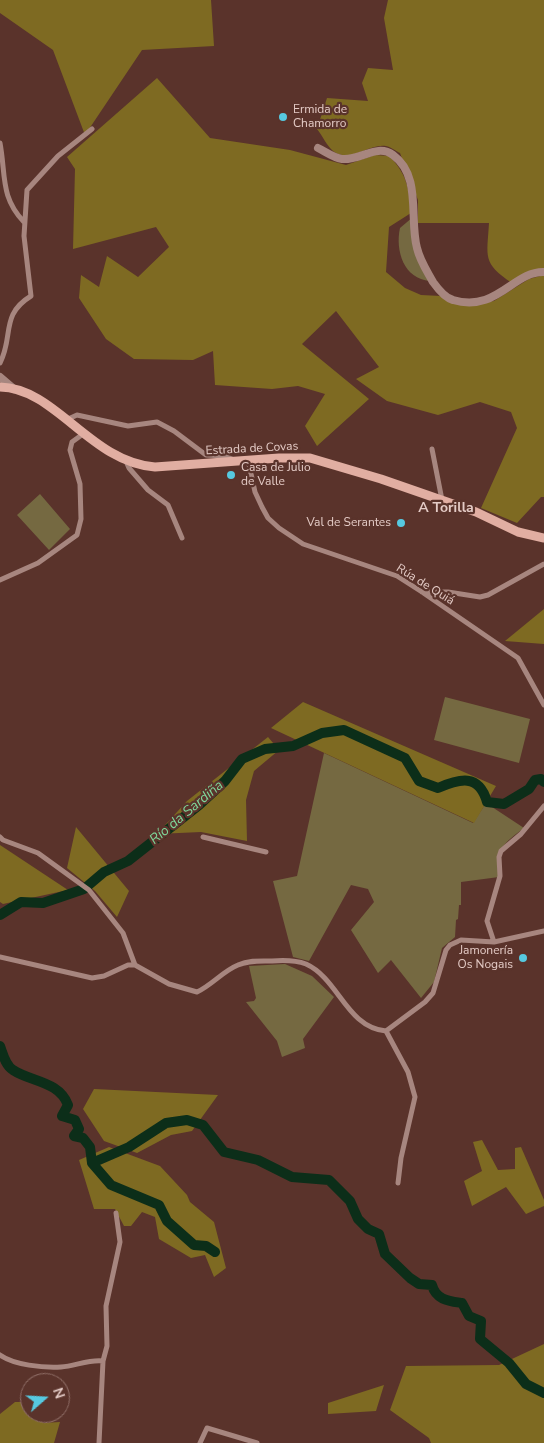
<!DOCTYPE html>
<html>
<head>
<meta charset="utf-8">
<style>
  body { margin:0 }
  #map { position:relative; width:544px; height:1443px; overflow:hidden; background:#5a332b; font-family:"Nunito Sans",sans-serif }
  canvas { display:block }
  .north { position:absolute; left:20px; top:1373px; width:50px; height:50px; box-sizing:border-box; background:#5a332b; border:1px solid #917069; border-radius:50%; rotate:71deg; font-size:14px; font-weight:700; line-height:20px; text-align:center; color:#e4cbc6 }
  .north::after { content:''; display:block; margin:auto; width:18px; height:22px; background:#56c9e0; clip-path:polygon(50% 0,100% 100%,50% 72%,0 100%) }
</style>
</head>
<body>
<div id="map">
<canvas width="544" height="1443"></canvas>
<div class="north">N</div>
</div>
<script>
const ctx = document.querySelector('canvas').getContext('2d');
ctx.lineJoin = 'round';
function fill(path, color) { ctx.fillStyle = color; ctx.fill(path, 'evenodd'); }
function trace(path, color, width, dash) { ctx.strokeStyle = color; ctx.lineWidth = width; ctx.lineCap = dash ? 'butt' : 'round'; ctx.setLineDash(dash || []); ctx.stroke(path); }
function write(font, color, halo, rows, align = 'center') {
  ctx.font = font + ' "Nunito Sans",sans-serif'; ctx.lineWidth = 4.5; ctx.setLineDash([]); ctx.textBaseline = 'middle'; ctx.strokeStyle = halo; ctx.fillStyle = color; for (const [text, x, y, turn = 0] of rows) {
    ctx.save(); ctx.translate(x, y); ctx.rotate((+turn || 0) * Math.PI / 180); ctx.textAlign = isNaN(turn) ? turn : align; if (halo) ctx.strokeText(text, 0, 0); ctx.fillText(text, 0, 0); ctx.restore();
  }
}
fill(new Path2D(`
  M413,217V236L430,281C404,279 395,251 400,228Z
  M40,494L70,529L49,550L17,515Z
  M445,697L530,719L519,763L434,740Z
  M324,753L473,823L486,803L524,828C503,844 495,849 499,877L461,882V905H459L458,919L456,920L455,937L442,948L434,982L421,998L391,960L378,973L351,930L374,902L368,889L351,885L309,961L293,957L273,881L297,876Z
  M285,964L312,976L334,997L303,1039L305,1048L282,1057L277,1041L246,1002L254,1001L256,998L249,966Z`), '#756941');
fill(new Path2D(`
  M0,0H211L214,46L142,50L85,135L53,50L0,13Z
  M388,0H544V270L512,283C482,263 487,257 489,223H418V200L400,153C396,151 391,147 386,146C369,143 350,164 333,151C327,146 322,135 317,129L327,98L368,101L362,83L368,68L393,70L384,18Z
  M157,78L210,138L290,150L346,165L375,155L389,156C407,174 409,188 411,213L389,227L386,272L405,288L421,295L441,296L474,304L494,301L529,279L544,275V497H541L517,523L481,508L517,428L511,412L480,402L438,415L387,401L356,379L379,367L336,311L302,344L369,399L317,446L305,426L325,394L298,386L272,389L215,385L213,351L193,360L134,359L106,339L79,298L81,275L99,287L107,256L138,277L169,247L156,227L73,249L75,169L67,157Z
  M544,609V644L505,641Z
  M303,702L496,786L474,823L271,728Z
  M268,737L279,750L254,771L246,800L247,841L201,832L157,834L187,801Z
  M76,827L129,891L117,917L95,891L67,868Z
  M0,845L68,890L3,904L0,902Z
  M94,1089L218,1095L192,1131L171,1135L137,1153L104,1141L83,1109Z
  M482,1140L498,1170L515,1169V1148L521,1147L544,1200V1206L526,1214L506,1187L472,1206L464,1181L482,1171L473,1142Z
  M109,1147L160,1166L187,1195L190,1202L214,1222L226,1268L214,1277L205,1255L191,1258L159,1239L155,1217L142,1212L131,1226H124L115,1209H94L79,1160Z
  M544,1344V1443H431L429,1438L390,1410L406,1366L499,1365Z
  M384,1385L376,1411L328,1414V1403Z
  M15,1402H30V1413H41L43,1423L60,1422L54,1443H0V1414Z`), '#7e6a22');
trace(new Path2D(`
  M0,915L21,902L43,903L84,889L104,872L128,861L199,805L225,781L242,759L265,749L293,746L322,733L344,730L405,758L419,781L438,788C459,779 479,773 487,802L504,804L529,789L535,780L541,779L544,782
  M0,1046C3,1054 5,1065 13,1070C31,1082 59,1081 68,1105L62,1116L75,1120L79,1129L74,1136L83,1138L90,1147L92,1163L111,1185L159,1205L167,1221L194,1245L206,1246L215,1252
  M92,1163L129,1147L166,1123L187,1120L203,1125L224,1152L258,1160L292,1177L329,1180L350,1201L358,1219L368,1229L379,1234L385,1254L410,1278L419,1284L432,1285C436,1300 449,1301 462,1303L469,1316L481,1321L480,1339L509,1363L526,1384L544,1393`), '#0c2e19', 10);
trace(new Path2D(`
  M0,143C6,175 0,197 24,222
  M0,363C14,336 0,315 31,296L24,236L27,190L58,156L92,129
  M66,420L77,415L128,426L157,422L174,431L206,455L225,456L234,460
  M432,449L442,500
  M248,460L255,492L262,507L268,518L279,528L303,544L397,576L422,592L518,658L544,705
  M126,461L129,468L148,490L168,505L182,538
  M0,580L38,563L77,535L81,519L80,484L70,450L72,442L83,434
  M422,592H448L480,597L488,595L544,564
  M0,837L3,840L38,853L89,890L123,933L135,965
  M203,837L266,852
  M494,942L487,921L500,876L499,857L501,851L521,834L544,806
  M0,957L92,978L104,976L128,965H135L169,984L197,992C212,985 223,971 238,965C249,960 261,961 272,961C284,960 295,960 306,964C339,979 346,1027 386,1031L425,1002L433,993L446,950L450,945L461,940L494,942L544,931
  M386,1031L408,1072L415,1097L401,1158L398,1183
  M0,1355C14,1365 43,1368 61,1367C75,1366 90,1359 103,1361
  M99,1443L103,1361L107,1346L106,1306L120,1242L116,1213
  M200,1443L207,1428L257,1443`), '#a7867f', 5);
trace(new Path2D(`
  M318,148C326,152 334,158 342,159C360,161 377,143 393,155C422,176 409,219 417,248C420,261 427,271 433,282C438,289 445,298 453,300C497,313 513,271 544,272
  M0,377L14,389`), '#a7867f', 8);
trace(new Path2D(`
  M0,387C56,388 90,462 155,467L279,458H310L381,479L476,512L518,532L544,538`), '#e1aea2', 9);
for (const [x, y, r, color] of [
  [283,117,5,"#56c9e0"],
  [231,475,5,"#56c9e0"],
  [401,523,5,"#56c9e0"],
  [523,958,5,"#56c9e0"]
]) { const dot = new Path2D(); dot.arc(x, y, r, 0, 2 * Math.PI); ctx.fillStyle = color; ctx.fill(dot); trace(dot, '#5a332b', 2); }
write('12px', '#e4cbc6', '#5a332b', [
  ["Ermida de",293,110],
  ["Chamorro",293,124],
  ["Casa de Julio",241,468],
  ["de Valle",241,482],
  ["Val de Serantes",391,523,"right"],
  ["Jamonería",513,951,"right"],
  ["Os Nogais",513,965,"right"]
], 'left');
write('12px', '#e4cbc6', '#5a332b', [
  ["Estrada de Covas",252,449,-3],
  ["Rúa de Quiá",425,585,32]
]);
write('bold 14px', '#e4cbc6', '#5a332b', [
  ["A Torilla",446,509]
]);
write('italic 14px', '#7fd89b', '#5a332b', [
  ["Río da Sardiña",187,813,-40]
]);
</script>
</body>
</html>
